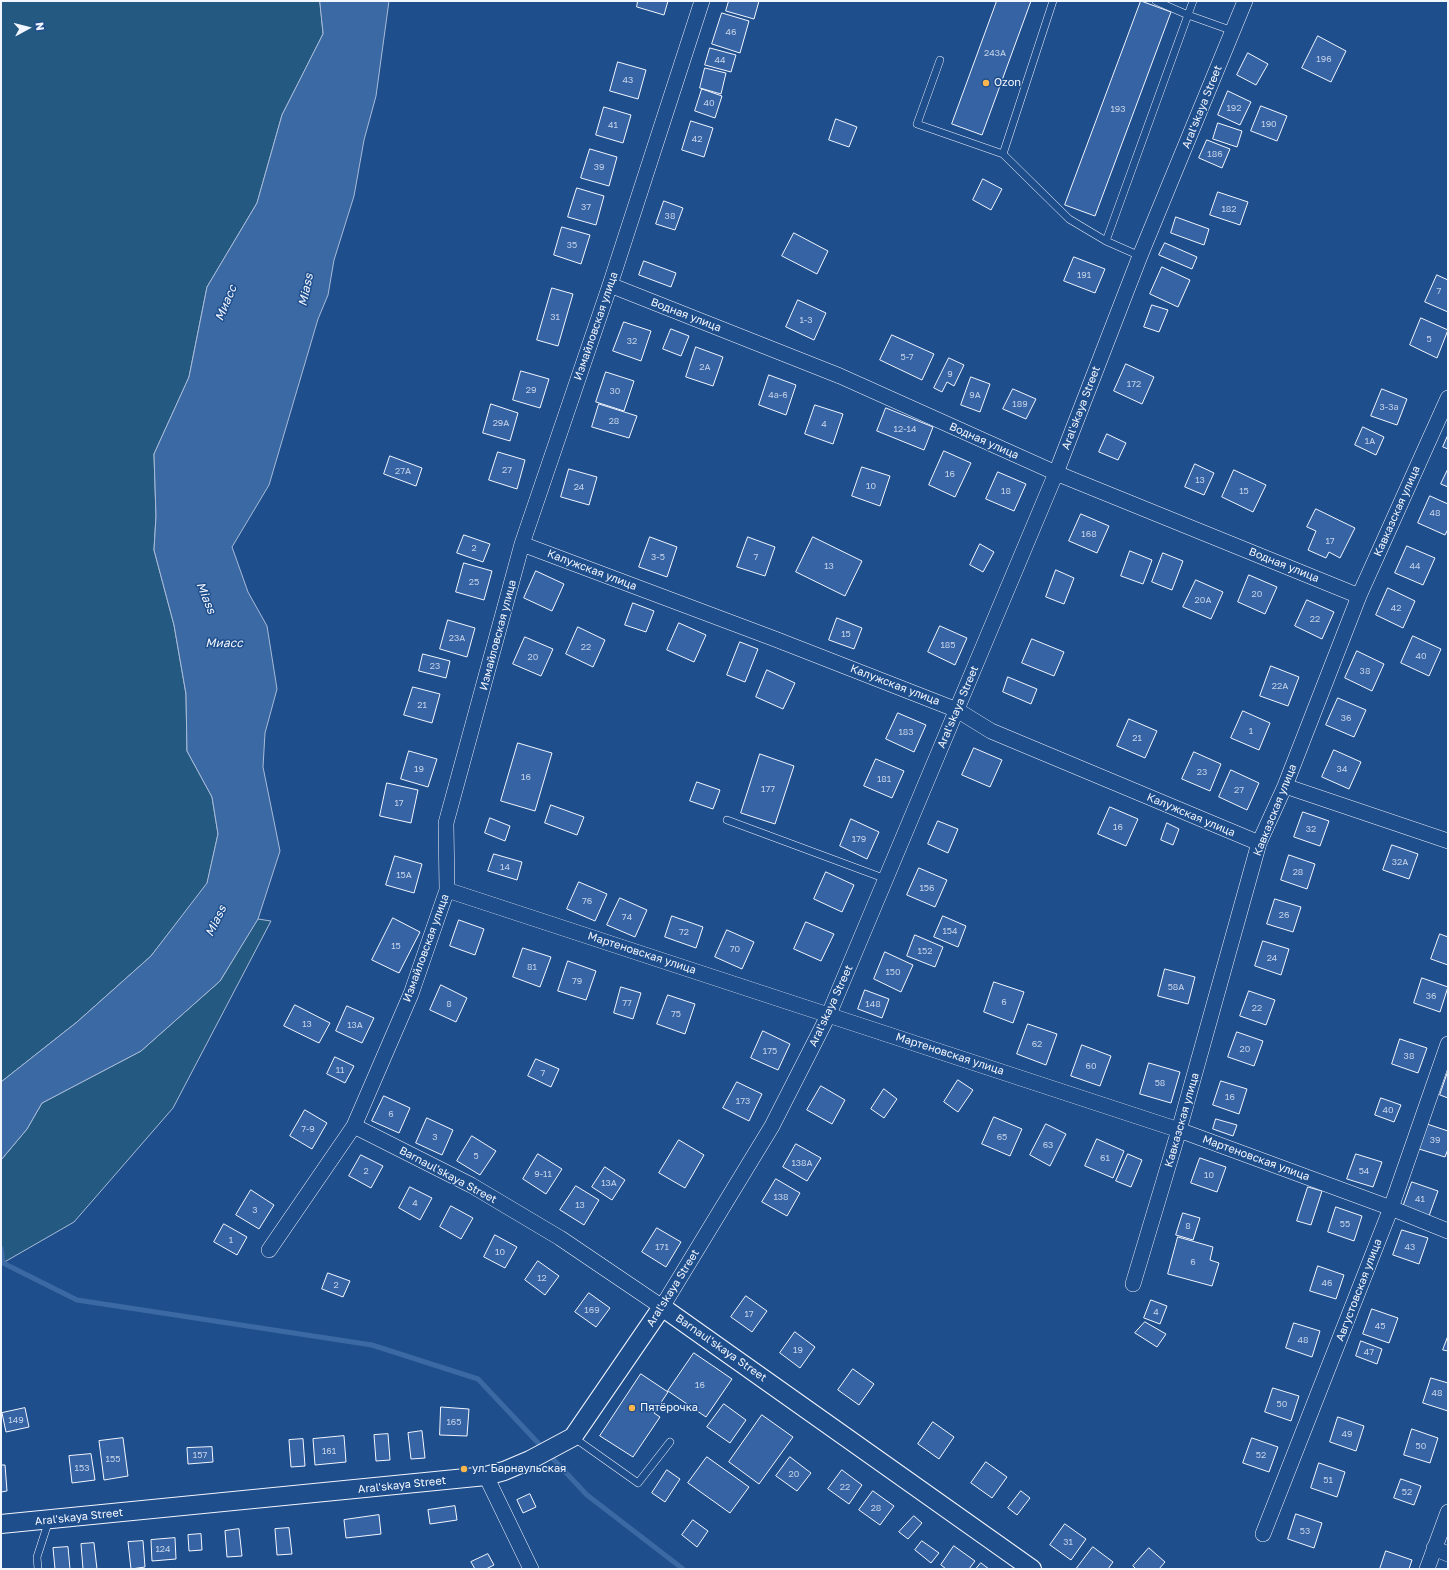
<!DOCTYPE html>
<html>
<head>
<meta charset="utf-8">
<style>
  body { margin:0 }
  #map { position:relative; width:1449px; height:1570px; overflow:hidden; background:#1f4e8c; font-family:"Golos Text",sans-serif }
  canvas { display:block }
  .frame { position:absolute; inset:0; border:2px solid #f2f6ff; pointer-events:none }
  .north { position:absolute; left:8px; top:8px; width:40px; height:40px; -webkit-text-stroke:3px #1f4e8c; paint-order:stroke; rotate:83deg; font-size:11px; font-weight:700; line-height:16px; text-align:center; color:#f2f6ff }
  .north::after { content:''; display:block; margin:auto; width:14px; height:18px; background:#f2f6ff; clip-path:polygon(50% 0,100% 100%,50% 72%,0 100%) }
</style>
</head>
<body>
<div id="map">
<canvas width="1449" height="1570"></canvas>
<div class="frame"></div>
<div class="north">N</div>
</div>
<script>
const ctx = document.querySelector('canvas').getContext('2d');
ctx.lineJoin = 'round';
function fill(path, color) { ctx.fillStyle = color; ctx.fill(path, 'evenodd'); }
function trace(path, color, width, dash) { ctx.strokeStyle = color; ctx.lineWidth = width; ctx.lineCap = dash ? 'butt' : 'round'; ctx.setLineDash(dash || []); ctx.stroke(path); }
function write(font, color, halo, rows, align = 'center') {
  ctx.font = font + ' "Golos Text",sans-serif'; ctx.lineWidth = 3; ctx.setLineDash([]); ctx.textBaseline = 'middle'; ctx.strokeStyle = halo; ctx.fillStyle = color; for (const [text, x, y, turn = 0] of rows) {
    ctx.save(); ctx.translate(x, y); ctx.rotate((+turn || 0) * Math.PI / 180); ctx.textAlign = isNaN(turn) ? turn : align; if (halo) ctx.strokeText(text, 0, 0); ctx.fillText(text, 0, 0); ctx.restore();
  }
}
const green = new Path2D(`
  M1,1H320L323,34L282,115L257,203L207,287L189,377L154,454L156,516L154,550L174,625L186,694L187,751L212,797L218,834L207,884L151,956L77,1022L1,1082Z
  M258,919L271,921L173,1108L74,1222L1,1264V1160L27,1129L42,1103L141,1051L220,981Z`);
fill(green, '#245a82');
trace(green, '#a8bbd7', 1);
const water = new Path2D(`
  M320,1H389L376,96L364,140L354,196L334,260L328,295L318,319L269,485L232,547L248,592L267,626L277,689L265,733L263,767L280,851L258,919L220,981L141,1051L42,1103L27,1129L1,1160V1082L77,1022L151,956L207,883L218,834L212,797L187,751L186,694L174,625L154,550L156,516L154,454L189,377L207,287L257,203L282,115L323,34Z`);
fill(water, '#3b69a3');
trace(water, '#a8bbd7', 1);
trace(new Path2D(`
  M1,1248L3,1263L77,1300L372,1345L478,1379L587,1495L683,1569`), '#3b69a3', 5);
const building = new Path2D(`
  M638,1H668L664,15L637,7Z
  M729,1H759L754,19L726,11Z
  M997,1H1031L982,135L952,124Z
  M1141,1L1171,12L1095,216L1065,205Z
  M722,13L749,21L740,53L712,44Z
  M1318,36L1346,51L1331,82L1302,68Z
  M710,48L736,55L731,72L705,65Z
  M1248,53L1268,64L1256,85L1237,75Z
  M618,62L646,70L638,99L610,91Z
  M705,68L726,73L721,94L700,88Z
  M702,89L722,96L715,118L695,111Z
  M1228,91L1251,102L1240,125L1218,115Z
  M1261,106L1287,116L1277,141L1251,131Z
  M604,107L631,115L623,143L596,135Z
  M836,119L857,127L849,147L829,140Z
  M691,121L713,128L704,157L682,150Z
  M1218,123L1242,131L1237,147L1213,139Z
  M1207,140L1230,149L1222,168L1199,158Z
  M590,149L617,157L609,186L581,178Z
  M983,179L1002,189L991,210L973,200Z
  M577,188L604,196L596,225L568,217Z
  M1218,192L1248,202L1240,225L1210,215Z
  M664,201L683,208L675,230L656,224Z
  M1176,217L1209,229L1204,245L1171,233Z
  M562,227L590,235L581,264L554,255Z
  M794,233L828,251L817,274L782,256Z
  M1165,243L1197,257L1192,269L1159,255Z
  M1074,257L1105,269L1095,293L1064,281Z
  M644,261L676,273L671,287L639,275Z
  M1162,267L1190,280L1178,307L1150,294Z
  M1437,275L1448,280V312L1425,302Z
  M552,288L573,294L558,346L537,340Z
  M798,300L826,313L814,340L786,327Z
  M1152,305L1168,310L1159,332L1144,327Z
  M1421,318L1448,330L1437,358L1410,345Z
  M624,322L651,331L641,361L613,351Z
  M671,329L689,336L681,356L663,349Z
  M892,335L934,354L922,380L880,360Z
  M696,347L723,357L713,386L686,377Z
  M949,358L964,365L954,386L947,382L942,392L934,388Z
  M1126,364L1154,377L1142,404L1114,391Z
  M521,371L549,379L540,408L513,400Z
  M606,372L634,381L624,411L596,402Z
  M769,375L796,385L786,415L759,405Z
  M971,377L990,384L980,412L961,405Z
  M1013,389L1036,399L1026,419L1003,409Z
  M1382,389L1407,399L1397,425L1371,416Z
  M491,404L518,413L510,441L483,433Z
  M599,404L637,416L629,438L592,427Z
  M815,405L843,414L833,444L805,434Z
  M886,408L933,427L924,450L877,431Z
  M1363,427L1384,437L1376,455L1355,445Z
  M1107,434L1126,443L1118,460L1099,452Z
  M1448,435V449L1443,447Z
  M944,451L971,463L955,497L929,485Z
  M498,452L525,460L517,489L489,480Z
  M390,456L422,468L416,486L384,474Z
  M1195,464L1214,473L1204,495L1185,487Z
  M862,467L890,476L880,506L852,496Z
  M569,469L597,477L589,505L561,497Z
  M1448,469V487L1441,484Z
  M1234,470L1266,485L1253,512L1222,497Z
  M998,472L1026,484L1014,511L986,499Z
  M1430,496L1448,504V529L1445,535L1418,523Z
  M1316,509L1355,528L1340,558L1329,552L1326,558L1308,550L1316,531L1307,527Z
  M1081,514L1109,526L1097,553L1069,541Z
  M464,535L490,544L483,562L457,553Z
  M650,537L677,547L667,577L639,567Z
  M748,537L775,547L765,576L737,567Z
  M813,537L862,561L845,596L796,572Z
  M980,544L994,552L983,572L970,565Z
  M1407,546L1435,558L1423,585L1395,573Z
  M1130,551L1152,560L1143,584L1121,576Z
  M1163,553L1183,561L1172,590L1152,582Z
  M464,563L492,571L484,600L456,592Z
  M1056,570L1074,578L1064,604L1046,597Z
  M536,571L564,584L552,611L524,598Z
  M1249,575L1277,587L1265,614L1238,602Z
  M1196,580L1223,592L1211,619L1183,607Z
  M1388,588L1415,601L1403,628L1376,615Z
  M1307,600L1334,612L1322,639L1295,626Z
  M633,603L654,611L646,632L625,625Z
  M837,618L862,628L854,649L829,640Z
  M448,620L475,628L467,657L440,649Z
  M679,623L706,635L694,662L667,650Z
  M940,626L967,638L955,665L928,652Z
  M578,627L605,640L593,667L566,654Z
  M1413,636L1441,649L1429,676L1401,663Z
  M525,637L553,649L541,676L513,664Z
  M1032,639L1064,652L1054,676L1022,663Z
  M740,642L758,649L745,682L727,675Z
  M1357,651L1384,664L1372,691L1345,678Z
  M423,654L450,661L446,678L419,671Z
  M1271,666L1299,677L1288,706L1260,696Z
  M767,670L795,683L783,709L756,697Z
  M1008,677L1037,689L1031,704L1003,692Z
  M413,687L440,694L432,723L404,715Z
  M1338,698L1366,710L1354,737L1326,725Z
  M1243,711L1270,723L1259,750L1231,738Z
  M898,713L926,725L914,752L886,739Z
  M1129,719L1157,731L1145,758L1117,746Z
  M518,743L552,753L535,811L501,801Z
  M974,748L1002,760L990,787L962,775Z
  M1334,750L1361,762L1349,789L1322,777Z
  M409,751L437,759L428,787L401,779Z
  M1194,752L1221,764L1210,791L1182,779Z
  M760,754L794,766L775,824L741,813Z
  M876,759L904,771L892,798L864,786Z
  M1231,770L1259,783L1247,810L1219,797Z
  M697,782L720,790L713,809L690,801Z
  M387,783L418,790L411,823L380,816Z
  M551,805L584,817L577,835L545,823Z
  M1110,807L1138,819L1126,846L1098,834Z
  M1303,812L1329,821L1320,846L1294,837Z
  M490,818L510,826L505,841L485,833Z
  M851,819L879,832L867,859L840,846Z
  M938,821L958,829L948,853L928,844Z
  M1167,823L1179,829L1173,845L1161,840Z
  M1392,845L1418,854L1409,879L1383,870Z
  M494,854L522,862L517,880L488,871Z
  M1289,855L1315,864L1307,889L1281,880Z
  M395,856L422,864L414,893L386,885Z
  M919,868L947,880L935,907L907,895Z
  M826,872L854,885L842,912L814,899Z
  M579,882L607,894L595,921L567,909Z
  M620,898L647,910L635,937L607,925Z
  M1275,899L1301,907L1293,932L1267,924Z
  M672,916L703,927L696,948L665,937Z
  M943,916L966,926L958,947L934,937Z
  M393,918L420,932L399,973L372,960Z
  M459,920L484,929L475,955L450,946Z
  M806,922L834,934L821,961L794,949Z
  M727,930L754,942L742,969L715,957Z
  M1440,934L1448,937V965L1431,959Z
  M915,935L943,947L935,967L907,956Z
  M1263,941L1289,949L1281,975L1255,966Z
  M523,948L551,957L540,987L513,977Z
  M885,952L913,965L901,992L874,979Z
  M568,961L596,971L586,1000L558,991Z
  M1165,969L1195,977L1188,1004L1158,996Z
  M1422,978L1448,987L1440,1012L1414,1003Z
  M994,982L1024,992L1013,1023L984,1012Z
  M441,985L467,998L456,1022L430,1010Z
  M621,987L641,993L633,1019L614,1013Z
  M865,990L889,999L882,1018L858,1009Z
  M1249,991L1275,1000L1266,1025L1240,1016Z
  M668,995L695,1004L685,1034L657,1024Z
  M295,1005L330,1023L319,1043L284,1026Z
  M347,1006L374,1018L362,1043L336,1031Z
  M1028,1024L1057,1034L1046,1065L1017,1054Z
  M763,1031L790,1044L778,1070L751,1058Z
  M1237,1032L1263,1041L1254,1066L1228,1057Z
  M1400,1039L1427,1048L1418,1073L1392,1064Z
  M1082,1045L1111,1056L1100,1086L1071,1076Z
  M335,1057L354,1066L345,1083L327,1074Z
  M536,1059L559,1069L551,1087L528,1076Z
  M1149,1063L1180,1072L1171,1103L1140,1094Z
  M1448,1071V1098L1440,1095Z
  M958,1080L973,1090L958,1112L944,1102Z
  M1221,1081L1247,1089L1239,1114L1213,1105Z
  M737,1082L762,1094L749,1121L723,1108Z
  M821,1086L845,1100L832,1124L807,1110Z
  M884,1089L897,1099L884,1118L871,1109Z
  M384,1096L410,1108L399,1133L372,1121Z
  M1381,1098L1401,1105L1394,1122L1375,1115Z
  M305,1110L327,1123L312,1149L290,1136Z
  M994,1117L1022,1129L1010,1156L982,1144Z
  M427,1118L453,1130L442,1155L416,1143Z
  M1216,1119L1237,1125L1233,1136L1213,1129Z
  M1046,1124L1066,1134L1050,1166L1030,1155Z
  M1427,1124L1448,1131V1149L1445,1157L1419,1149Z
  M472,1136L496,1151L480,1175L457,1161Z
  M1097,1139L1124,1151L1113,1178L1085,1166Z
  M679,1140L704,1155L685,1188L659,1173Z
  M796,1144L821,1158L807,1181L783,1167Z
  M538,1154L562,1169L546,1194L523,1179Z
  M1128,1154L1142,1160L1131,1187L1116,1181Z
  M1356,1154L1382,1162L1373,1187L1347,1179Z
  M361,1155L383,1166L371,1188L349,1176Z
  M1200,1158L1226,1167L1217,1192L1191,1183Z
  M605,1167L625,1180L612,1200L592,1187Z
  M776,1179L800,1193L787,1216L762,1202Z
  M1412,1182L1438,1191L1429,1216L1403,1207Z
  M576,1186L599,1200L584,1225L560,1210Z
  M410,1187L432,1198L420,1220L399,1208Z
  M1308,1187L1322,1191L1311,1225L1297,1221Z
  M251,1190L274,1205L259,1229L236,1215Z
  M451,1206L473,1218L461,1239L440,1227Z
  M1336,1207L1362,1216L1354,1241L1328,1232Z
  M1183,1213L1200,1218L1193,1240L1176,1235Z
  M224,1224L247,1237L237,1255L214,1242Z
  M657,1228L681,1242L666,1267L642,1252Z
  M1402,1230L1428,1238L1419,1264L1393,1255Z
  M495,1235L517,1247L505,1268L484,1257Z
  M1178,1237L1213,1247L1210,1260L1219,1263L1212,1286L1168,1274Z
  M538,1261L559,1276L545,1295L525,1280Z
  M1318,1266L1344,1275L1336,1299L1310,1291Z
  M328,1273L350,1281L343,1297L322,1289Z
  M589,1293L610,1308L596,1327L575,1312Z
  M746,1296L767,1311L752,1332L731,1317Z
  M1151,1300L1167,1306L1160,1324L1144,1318Z
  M1372,1309L1398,1318L1389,1343L1363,1334Z
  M1145,1322L1166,1334L1157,1347L1135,1333Z
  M1294,1323L1320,1331L1312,1357L1286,1348Z
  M795,1332L815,1347L800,1368L780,1353Z
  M1448,1336V1351L1443,1350Z
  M1361,1341L1382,1349L1377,1364L1356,1356Z
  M694,1353L732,1379L706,1417L668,1391Z
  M853,1369L874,1384L859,1405L838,1390Z
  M641,1374L668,1392L654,1413L660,1417L633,1457L600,1436Z
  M1431,1378L1448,1383V1411L1423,1403Z
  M1273,1388L1299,1396L1291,1421L1265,1412Z
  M724,1404L746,1420L730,1443L707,1427Z
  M441,1407L469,1409L467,1436L440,1435Z
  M25,1408L29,1427L6,1432L2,1413Z
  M762,1415L793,1437L759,1484L729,1462Z
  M1338,1417L1364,1426L1356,1451L1330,1442Z
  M933,1422L954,1437L939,1459L918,1444Z
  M1412,1429L1438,1438L1430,1463L1404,1455Z
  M422,1431L425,1458L411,1459L408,1433Z
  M388,1434L390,1460L376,1461L374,1435Z
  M344,1436L346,1462L315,1465L313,1439Z
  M123,1438L128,1476L104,1480L99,1441Z
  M1252,1438L1278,1447L1269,1472L1243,1463Z
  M303,1439L305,1466L291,1467L289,1440Z
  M212,1447L213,1462L188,1464L187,1448Z
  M91,1454L95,1480L72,1483L69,1456Z
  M707,1457L749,1487L730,1513L688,1483Z
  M790,1457L811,1473L797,1491L776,1476Z
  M986,1462L1007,1477L992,1498L971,1483Z
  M1319,1463L1345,1472L1337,1497L1311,1488Z
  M1,1465H5L7,1491L1,1492Z
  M667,1470L680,1479L665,1502L652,1493Z
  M842,1470L862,1485L849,1504L828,1489Z
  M1401,1479L1421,1486L1414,1505L1394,1498Z
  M873,1491L894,1506L880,1525L859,1510Z
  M1021,1491L1030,1498L1017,1515L1008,1508Z
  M530,1494L536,1507L523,1513L517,1500Z
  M455,1506L457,1520L430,1524L428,1510Z
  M1296,1514L1322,1523L1314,1548L1288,1539Z
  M379,1515L381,1534L346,1538L344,1520Z
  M914,1516L922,1523L908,1539L899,1532Z
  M693,1520L708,1531L697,1547L682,1535Z
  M1065,1524L1086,1539L1071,1560L1050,1545Z
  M289,1528L292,1554L277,1555L275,1529Z
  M239,1529L242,1556L227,1557L225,1531Z
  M201,1534L202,1550L189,1551L188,1535Z
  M175,1538L176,1559L152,1561L151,1540Z
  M143,1541L145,1567L131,1569L128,1542Z
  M922,1541L939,1553L931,1563L915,1550Z
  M94,1543L97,1569H83L81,1544Z
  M954,1546L975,1561L969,1569H946L941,1565Z
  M68,1547L70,1569H55L53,1548Z
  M1093,1547L1113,1562L1108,1569H1079L1077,1568Z
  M1149,1548L1165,1562L1159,1569H1136L1133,1566Z
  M1386,1551L1412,1560L1409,1569H1380Z
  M488,1554L494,1565L486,1569H475L471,1562Z
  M981,1563L989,1569H976Z`);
fill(building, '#3563a3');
trace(building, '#f2f6ff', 1);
const service = new Path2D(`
  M1053,1L1003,154L1069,219L1106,241L1140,256
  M1156,1L1188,15L1233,31
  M940,60L917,124L1003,154
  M1106,241L1193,1
  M727,820L886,879
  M573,1437L638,1483L670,1442
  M38,1569L37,1557L49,1520`);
const minor = new Path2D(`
  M610,285L840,376L1056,473L1359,596
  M522,544L775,639L957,710L991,731L1259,843
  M1285,786L1448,841
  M447,890L1179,1130L1391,1208L1448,1231
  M354,1126L471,1185L560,1238L662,1307L772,1126L829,1014L1056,473L1140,256L1245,1
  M269,1250L354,1126L411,994L447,890L446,823L522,544L610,285L702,1
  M1133,1284L1179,1130L1259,843L1285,786L1359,596L1448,398
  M486,1476L531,1569
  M1263,1534L1391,1208L1448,1044
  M1434,1548L1448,1554
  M1427,1569L1448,1512`);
const tertiary = new Path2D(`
  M1,1524L486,1476L504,1471L530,1460L573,1437L662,1307L1032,1569`);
trace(service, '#f2f6ff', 8);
trace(minor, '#f2f6ff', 16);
trace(tertiary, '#f2f6ff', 20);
trace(service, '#1f4e8c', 7);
trace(minor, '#1f4e8c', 15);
trace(tertiary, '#1f4e8c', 18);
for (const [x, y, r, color] of [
  [986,83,4,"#ffb74d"],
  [632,1408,4,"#ffb74d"],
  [464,1469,4,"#ffb74d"]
]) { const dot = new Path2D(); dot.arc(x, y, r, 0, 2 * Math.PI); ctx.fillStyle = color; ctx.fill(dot); trace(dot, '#1f4e8c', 1.5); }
write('9px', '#c3d1e8', null, [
  ["46",731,32],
  ["243А",995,53],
  ["196",1324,59],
  ["44",720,60],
  ["43",628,80],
  ["40",709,103],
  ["192",1234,108],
  ["193",1118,109],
  ["190",1269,124],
  ["41",613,125],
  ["42",697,139],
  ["186",1215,154],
  ["39",599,167],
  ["37",586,207],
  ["182",1229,209],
  ["38",670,216],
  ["35",572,245],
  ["191",1084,275],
  ["7",1439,291],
  ["31",555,317],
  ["1-3",806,320],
  ["5",1429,339],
  ["32",632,341],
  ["5-7",907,357],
  ["2А",705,367],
  ["9",950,374],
  ["172",1134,384],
  ["29",531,390],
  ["30",615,391],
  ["4а-6",778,395],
  ["9А",975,395],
  ["189",1020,404],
  ["3-3а",1389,407],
  ["28",614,421],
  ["29А",501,423],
  ["4",824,424],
  ["12-14",905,429],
  ["1А",1370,441],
  ["27",507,470],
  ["27А",403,471],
  ["16",950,474],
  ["13",1200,480],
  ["10",871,486],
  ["24",579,487],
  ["18",1006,491],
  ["15",1244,491],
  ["48",1435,513],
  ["168",1089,534],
  ["17",1330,541],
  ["2",474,548],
  ["3-5",658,557],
  ["7",756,557],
  ["13",829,566],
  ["44",1415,566],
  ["25",474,582],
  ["20",1257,594],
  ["20А",1203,600],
  ["42",1396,608],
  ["22",1315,619],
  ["15",846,634],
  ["23А",457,638],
  ["185",948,645],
  ["22",586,647],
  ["40",1421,656],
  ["20",533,657],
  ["23",435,666],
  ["38",1365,671],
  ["22А",1280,686],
  ["21",422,705],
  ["36",1346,718],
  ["1",1251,731],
  ["183",906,732],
  ["21",1137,738],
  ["19",419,769],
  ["34",1342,769],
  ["23",1202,772],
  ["16",526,777],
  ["181",884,779],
  ["177",768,789],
  ["27",1239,790],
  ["17",399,803],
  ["16",1118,827],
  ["32",1311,829],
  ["179",859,839],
  ["32А",1400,862],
  ["14",505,867],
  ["28",1298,872],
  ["15А",404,875],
  ["156",927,888],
  ["76",587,901],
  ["26",1284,915],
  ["74",627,917],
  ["154",950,931],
  ["72",684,932],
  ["15",396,946],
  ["70",735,949],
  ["152",925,951],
  ["24",1272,958],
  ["81",532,967],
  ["150",893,972],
  ["79",577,981],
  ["58А",1176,987],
  ["36",1431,996],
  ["6",1004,1002],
  ["77",627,1003],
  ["8",449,1004],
  ["148",873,1004],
  ["22",1257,1008],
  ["75",676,1014],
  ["13",307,1024],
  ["13А",355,1025],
  ["62",1037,1044],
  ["20",1245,1049],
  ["175",770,1051],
  ["38",1409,1056],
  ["60",1091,1066],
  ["11",340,1070],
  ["7",543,1073],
  ["58",1160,1083],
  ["16",1230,1097],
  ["173",743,1101],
  ["40",1388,1110],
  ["6",391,1114],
  ["7-9",308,1129],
  ["3",435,1137],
  ["65",1002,1137],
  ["39",1435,1140],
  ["63",1048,1145],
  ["5",476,1156],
  ["61",1105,1158],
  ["138А",802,1163],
  ["2",366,1171],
  ["54",1364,1171],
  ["9-11",543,1174],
  ["10",1209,1175],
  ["13А",609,1183],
  ["138",781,1197],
  ["41",1420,1199],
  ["4",415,1203],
  ["13",580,1205],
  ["3",255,1210],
  ["55",1345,1224],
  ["8",1188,1226],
  ["1",231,1240],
  ["171",662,1247],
  ["43",1410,1247],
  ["10",500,1252],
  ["6",1193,1262],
  ["12",542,1278],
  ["46",1327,1283],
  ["2",336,1285],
  ["169",592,1310],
  ["4",1156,1312],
  ["17",749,1314],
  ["45",1380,1326],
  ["48",1303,1340],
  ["19",798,1350],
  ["47",1369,1352],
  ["16",700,1385],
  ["48",1437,1393],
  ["50",1282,1404],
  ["149",16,1420],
  ["165",454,1422],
  ["49",1347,1434],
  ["50",1421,1446],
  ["161",329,1451],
  ["157",200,1455],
  ["52",1261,1455],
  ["155",113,1459],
  ["153",82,1468],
  ["20",794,1474],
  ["51",1328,1480],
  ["22",845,1487],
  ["52",1407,1492],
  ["28",876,1508],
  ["53",1305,1531],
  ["31",1068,1542],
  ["124",163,1549]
]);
write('11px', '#f2f6ff', '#1f4e8c', [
  ["Ozon",994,83],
  ["Пятёрочка",640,1408],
  ["ул. Барнаульская",472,1469]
], 'left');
write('11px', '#f2f6ff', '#1f4e8c', [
  ["Aral'skaya Street",1202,107,-68],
  ["Водная улица",686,315,21],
  ["Измайловская улица",596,326,-71],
  ["Aral'skaya Street",1081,408,-69],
  ["Водная улица",984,441,24],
  ["Кавказская улица",1397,511,-66],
  ["Водная улица",1284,565,22],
  ["Калужская улица",592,570,21],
  ["Измайловская улица",498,635,-75],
  ["Калужская улица",895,685,21],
  ["Aral'skaya Street",958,707,-67],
  ["Кавказская улица",1275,810,-68],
  ["Калужская улица",1191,815,23],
  ["Измайловская улица",426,948,-70],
  ["Мартеновская улица",642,953,18],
  ["Aral'skaya Street",831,1006,-65],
  ["Мартеновская улица",950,1054,18],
  ["Кавказская улица",1182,1120,-74],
  ["Мартеновская улица",1256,1158,20],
  ["Barnaul'skaya Street",448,1175,28],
  ["Aral'skaya Street",673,1288,-58],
  ["Августовская улица",1359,1290,-69],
  ["Barnaul'skaya Street",721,1348,35],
  ["Aral'skaya Street",402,1485,-6],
  ["Aral'skaya Street",79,1517,-6]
]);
write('italic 12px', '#f2f6ff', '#1f4e8c', [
  ["Miass",306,290,-78],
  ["Миасс",226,303,-67],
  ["Miass",206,598,68],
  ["Миасс",224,643],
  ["Miass",216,921,-64]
]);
</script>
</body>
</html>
